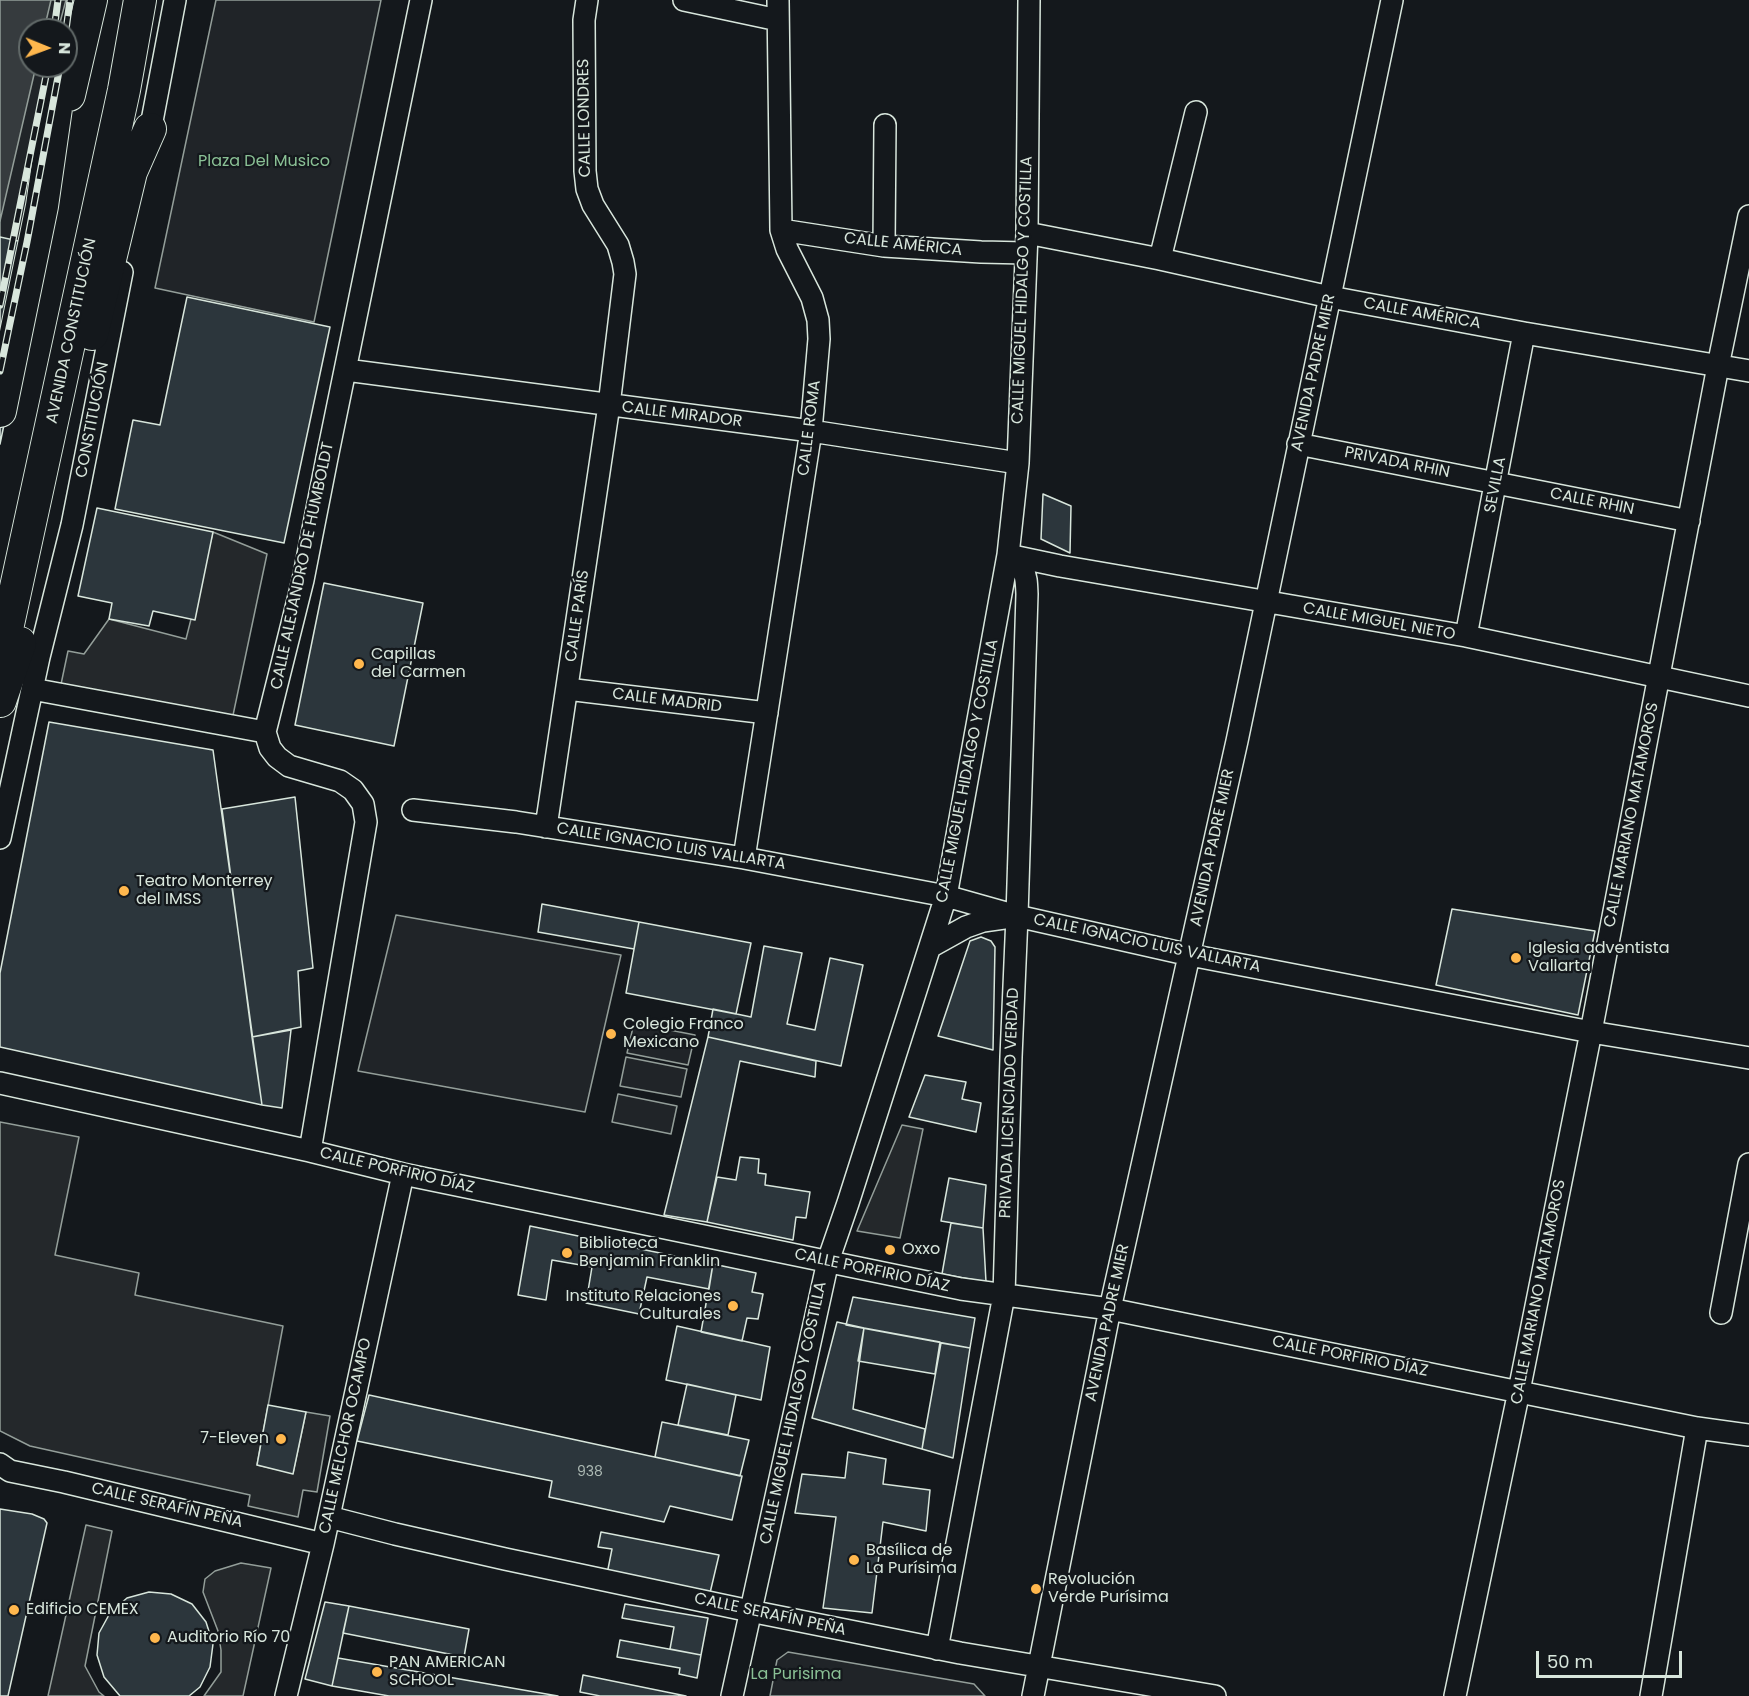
<!DOCTYPE html>
<html>
<head>
<meta charset="utf-8">
<style>
  body { margin:0 }
  #map { position:relative; width:1749px; height:1696px; overflow:hidden; background:#14181c; font-family:Poppins,sans-serif }
  canvas { display:block }
  .north { position:absolute; left:18px; top:18px; width:60px; height:60px; box-sizing:border-box; background:#14181c; border:2px solid #626a69; border-radius:50%; rotate:91deg; font-size:16px; font-weight:700; line-height:24px; text-align:center; color:#d8e6dc }
  .north::after { content:''; display:block; margin:auto; width:21px; height:27px; background:#ffb74d; clip-path:polygon(50% 0,100% 100%,50% 72%,0 100%) }
  .scale { position:absolute; left:1536px; top:1651px; width:146px; height:27px; box-sizing:border-box; border:3px solid #d8e6dc; border-top:0; padding-left:8px; font-size:18px; line-height:21px; white-space:nowrap; color:#d8e6dc; -webkit-text-stroke:4px #14181c; paint-order:stroke }
</style>
</head>
<body>
<div id="map">
<canvas width="1749" height="1696"></canvas>
<div class="north">N</div>
<div class="scale">50 m</div>
</div>
<script>
const ctx = document.querySelector('canvas').getContext('2d');
ctx.lineJoin = 'round';
function fill(path, color) { ctx.fillStyle = color; ctx.fill(path, 'evenodd'); }
function trace(path, color, width, dash) { ctx.strokeStyle = color; ctx.lineWidth = width; ctx.lineCap = dash ? 'butt' : 'round'; ctx.setLineDash(dash || []); ctx.stroke(path); }
function write(font, color, halo, rows, align = 'center') {
  ctx.font = font + ' Poppins,sans-serif'; ctx.lineWidth = 4.5; ctx.setLineDash([]); ctx.textBaseline = 'middle'; ctx.strokeStyle = halo; ctx.fillStyle = color; for (const [text, x, y, turn = 0] of rows) {
    ctx.save(); ctx.translate(x, y); ctx.rotate((+turn || 0) * Math.PI / 180); ctx.textAlign = isNaN(turn) ? turn : align; if (halo) ctx.strokeText(text, 0, 0); ctx.fillText(text, 0, 0); ctx.restore();
  }
}
const green = new Path2D(`
  M0,0H66L58,30H30V66H46L33,135L27,215L0,342Z
  M216,0H381L314,322L155,288Z
  M396,915L621,955L585,1112L358,1071Z
  M634,1023L695,1035L688,1065L627,1053Z
  M626,1057L687,1069L681,1097L620,1086Z
  M618,1094L677,1106L671,1134L612,1122Z
  M788,1652L974,1684L985,1696H770L777,1660Z`);
fill(green, '#202428');
trace(green, '#939e99', 1.5);
const parking = new Path2D(`
  M213,532L267,554L232,720L60,689L68,651L84,654L109,619L186,639Z
  M0,1122L79,1137L55,1255L139,1273L135,1295L283,1326L257,1465L293,1473L306,1412L330,1416L317,1492L303,1490L298,1517L248,1506L250,1495L30,1446L0,1431Z
  M902,1125L923,1129L900,1238L857,1231Z
  M86,1525L112,1531L85,1666L99,1692L104,1696H48Z
  M241,1563L271,1568L243,1696H204L221,1672V1650L218,1631L203,1592L205,1579L215,1571Z`);
fill(parking, '#24282b');
trace(parking, '#939e99', 1.5);
const water = new Path2D(`
  M0,0H51L44,30H30V66H36L0,221Z`);
fill(water, '#363b3e');
trace(water, '#939e99', 1.5);
const building = new Path2D(`
  M0,237L41,246L0,444Z
  M187,297L330,327L284,543L115,509L133,420L160,425Z
  M1043,494L1071,506L1070,553L1041,539Z
  M97,508L213,532L195,620L153,611L149,626L109,619L112,603L78,596Z
  M324,583L423,603L394,746L295,725Z
  M49,722L213,750L262,1105L0,1047V973Z
  M295,797L313,968L298,971L301,1027L252,1037L222,809Z
  M542,904L639,922L634,949L538,932Z
  M1452,909L1595,931L1578,1015L1436,985Z
  M639,922L751,943L736,1014L626,993Z
  M981,937L991,941L995,947L993,1050L938,1036L970,941Z
  M764,946L802,953L787,1024L815,1030L830,958L863,965L841,1066L708,1037L713,1009L751,1017Z
  M291,1030L282,1108L262,1105L252,1037Z
  M708,1037L816,1061L815,1077L740,1061L707,1222L664,1215Z
  M925,1075L966,1082L962,1099L981,1103L976,1132L909,1117Z
  M740,1157L759,1159L758,1173L766,1174L765,1185L810,1192L806,1218L796,1217L793,1240L707,1222L717,1177L736,1180Z
  M949,1178L986,1185L983,1228L941,1221Z
  M951,1223L983,1228L986,1282L942,1274Z
  M530,1226L713,1264L709,1289L647,1277L639,1314L586,1303L592,1267L552,1260L546,1300L518,1295Z
  M713,1264L756,1273L752,1292L763,1294L758,1319L747,1318L742,1341L701,1332Z
  M853,1297L975,1318L970,1348L846,1325Z
  M837,1322L864,1328L853,1409L925,1429L922,1449L812,1418Z
  M677,1326L770,1347L761,1400L666,1380Z
  M864,1328L940,1342L935,1374L858,1361Z
  M941,1343L970,1348L953,1458L922,1449Z
  M687,1384L736,1395L728,1435L678,1425Z
  M369,1395L742,1476L732,1520L670,1506L664,1522L549,1497L552,1481L357,1441Z
  M268,1405L306,1412L293,1474L257,1465Z
  M662,1422L749,1440L740,1476L655,1457Z
  M848,1452L886,1459L883,1484L930,1490L926,1531L883,1522L872,1613L823,1608L836,1517L795,1513L802,1474L845,1478Z
  M0,1509L32,1514L44,1519L47,1523L8,1696H0Z
  M601,1532L719,1555L710,1593L607,1574L612,1549L598,1547Z
  M149,1592L171,1594L192,1604L206,1622L213,1644L210,1667L200,1687L189,1696H120L104,1677L97,1655L99,1633L110,1613L127,1598Z
  M325,1602L349,1606L332,1686L305,1679Z
  M625,1604L708,1618L701,1655L670,1649L674,1627L622,1618Z
  M349,1606L469,1629L464,1657L343,1633Z
  M620,1640L701,1655L697,1678L679,1674L680,1668L617,1657Z
  M338,1658L558,1696H389L332,1686Z
  M583,1675L686,1696H600L580,1692Z`);
fill(building, '#2c363c');
trace(building, '#d8e6dc', 1.5);
const minor = new Path2D(`
  M684,0L778,20
  M148,142L175,0
  M781,230L884,246L981,252L1026,253
  M1027,233L1160,259L1330,297L1524,333L1749,371
  M884,246L885,125
  M1160,259L1196,112
  M346,370L811,431L1018,463
  M1298,444L1689,521
  M1008,555L1060,566L1466,636L1749,696
  M1466,636L1524,333
  M32,689L265,732
  M567,689L767,713
  M413,810L516,822L744,858L946,896L1017,916L1190,955L1591,1032L1749,1058
  M546,827L609,405L625,274L623,262L618,245L593,205L587,189L585,171L584,20L587,0
  M0,838L39,657L72,525L122,272
  M744,858L811,431L819,339L818,320L812,298L787,249L781,230L778,0
  M930,947L966,927L983,921L1011,917
  M0,1083L310,1151L403,1174L961,1289L1110,1309L1697,1428L1749,1435
  M310,1151L366,822L363,804L353,790L340,781L289,766L277,757L270,748L265,732L303,580L327,458L421,0
  M1721,1313L1749,1164
  M0,1464L10,1471L64,1482L323,1544
  M329,1517L395,1534L505,1559L750,1611L960,1653L1215,1696
  M937,1649L1004,1295L1011,1057L1017,916L1027,594C1026,574 1027,569 1007,561
  M286,1696L323,1544L403,1174
  M732,1696L828,1261L848,1203L946,896L1008,555L1018,463L1027,233L1029,0
  M1033,1696L1110,1309L1237,741L1392,0
  M1455,1696L1519,1391L1591,1032L1718,366L1749,216
  M1651,1696L1697,1428`);
const highway = new Path2D(`
  M69,95L91,0
  M92,334L131,172L150,129
  M0,411L42,206L62,66
  M0,661L124,90L140,0
  M0,701L20,643`);
trace(minor, '#d8e6dc', 24);
trace(highway, '#d8e6dc', 34);
trace(minor, '#14181c', 21);
trace(highway, '#14181c', 32);
const rail = new Path2D(`
  M54,30L58,0
  M66,30L70,0
  M0,305L48,66
  M0,371L27,242L60,66`);
trace(rail, '#d8e6dc', 7);
trace(rail, '#14181c', 4.5, [14]);
for (const [x, y, r, color] of [
  [359,664,6,"#ffb74d"],
  [124,891,6,"#ffb74d"],
  [1516,958,6,"#ffb74d"],
  [611,1034,6,"#ffb74d"],
  [890,1250,6,"#ffb74d"],
  [567,1253,6,"#ffb74d"],
  [733,1306,6,"#ffb74d"],
  [281,1439,6,"#ffb74d"],
  [854,1560,6,"#ffb74d"],
  [1036,1589,6,"#ffb74d"],
  [14,1610,6,"#ffb74d"],
  [155,1638,6,"#ffb74d"],
  [377,1672,6,"#ffb74d"]
]) { const dot = new Path2D(); dot.arc(x, y, r, 0, 2 * Math.PI); ctx.fillStyle = color; ctx.fill(dot); trace(dot, '#14181c', 2); }
write('14px', '#adbab4', null, [
  ["938",590,1472]
]);
write('16px', '#d8e6dc', '#14181c', [
  ["CALLE LONDRES",585,118,-91],
  ["CALLE AMÉRICA",903,245,6],
  ["CALLE MIGUEL HIDALGO Y COSTILLA",1023,290,-88],
  ["CALLE AMÉRICA",1422,314,10],
  ["AVENIDA CONSTITUCIÓN",72,331,-78],
  ["AVENIDA PADRE MIER",1314,373,-78],
  ["CALLE MIRADOR",682,415,7],
  ["CONSTITUCIÓN",93,420,-79],
  ["CALLE ROMA",810,428,-83],
  ["PRIVADA RHIN",1397,463,11],
  ["SEVILLA",1496,485,-79],
  ["CALLE RHIN",1592,502,11],
  ["CALLE ALEJANDRO DE HUMBOLDT",303,566,-78],
  ["CALLE PARÍS",578,616,-82],
  ["CALLE MIGUEL NIETO",1379,622,10],
  ["CALLE MADRID",667,701,7],
  ["CALLE MIGUEL HIDALGO Y COSTILLA",968,771,-79],
  ["CALLE MARIANO MATAMOROS",1632,815,-79],
  ["CALLE IGNACIO LUIS VALLARTA",671,847,9],
  ["AVENIDA PADRE MIER",1213,848,-78],
  ["CALLE IGNACIO LUIS VALLARTA",1147,944,12],
  ["PRIVADA LICENCIADO VERDAD",1010,1103,-88],
  ["CALLE PORFIRIO DÍAZ",397,1171,13],
  ["CALLE PORFIRIO DÍAZ",872,1271,12],
  ["CALLE MARIANO MATAMOROS",1539,1292,-79],
  ["AVENIDA PADRE MIER",1108,1323,-78],
  ["CALLE PORFIRIO DÍAZ",1350,1357,11],
  ["CALLE MIGUEL HIDALGO Y COSTILLA",794,1413,-78],
  ["CALLE MELCHOR OCAMPO",346,1436,-78],
  ["CALLE SERAFÍN PEÑA",167,1506,13],
  ["CALLE SERAFÍN PEÑA",770,1615,12]
]);
write('16px', '#8ac095', '#14181c', [
  ["Plaza Del Musico",264,162],
  ["La Purisima",796,1675]
]);
write('16px', '#d8e6dc', '#14181c', [
  ["Capillas",371,655],
  ["del Carmen",371,673],
  ["Teatro Monterrey",136,882],
  ["del IMSS",136,900],
  ["Iglesia adventista",1528,949],
  ["Vallarta",1528,967],
  ["Colegio Franco",623,1025],
  ["Mexicano",623,1043],
  ["Biblioteca",579,1244],
  ["Benjamin Franklin",579,1262],
  ["Oxxo",902,1250],
  ["Instituto Relaciones",721,1297,"right"],
  ["Culturales",721,1315,"right"],
  ["7-Eleven",269,1439,"right"],
  ["Basílica de",866,1551],
  ["La Purísima",866,1569],
  ["Revolución",1048,1580],
  ["Verde Purísima",1048,1598],
  ["Edificio CEMEX",26,1610],
  ["Auditorio Río 70",167,1638],
  ["PAN AMERICAN",389,1663],
  ["SCHOOL",389,1681]
], 'left');
</script>
</body>
</html>
